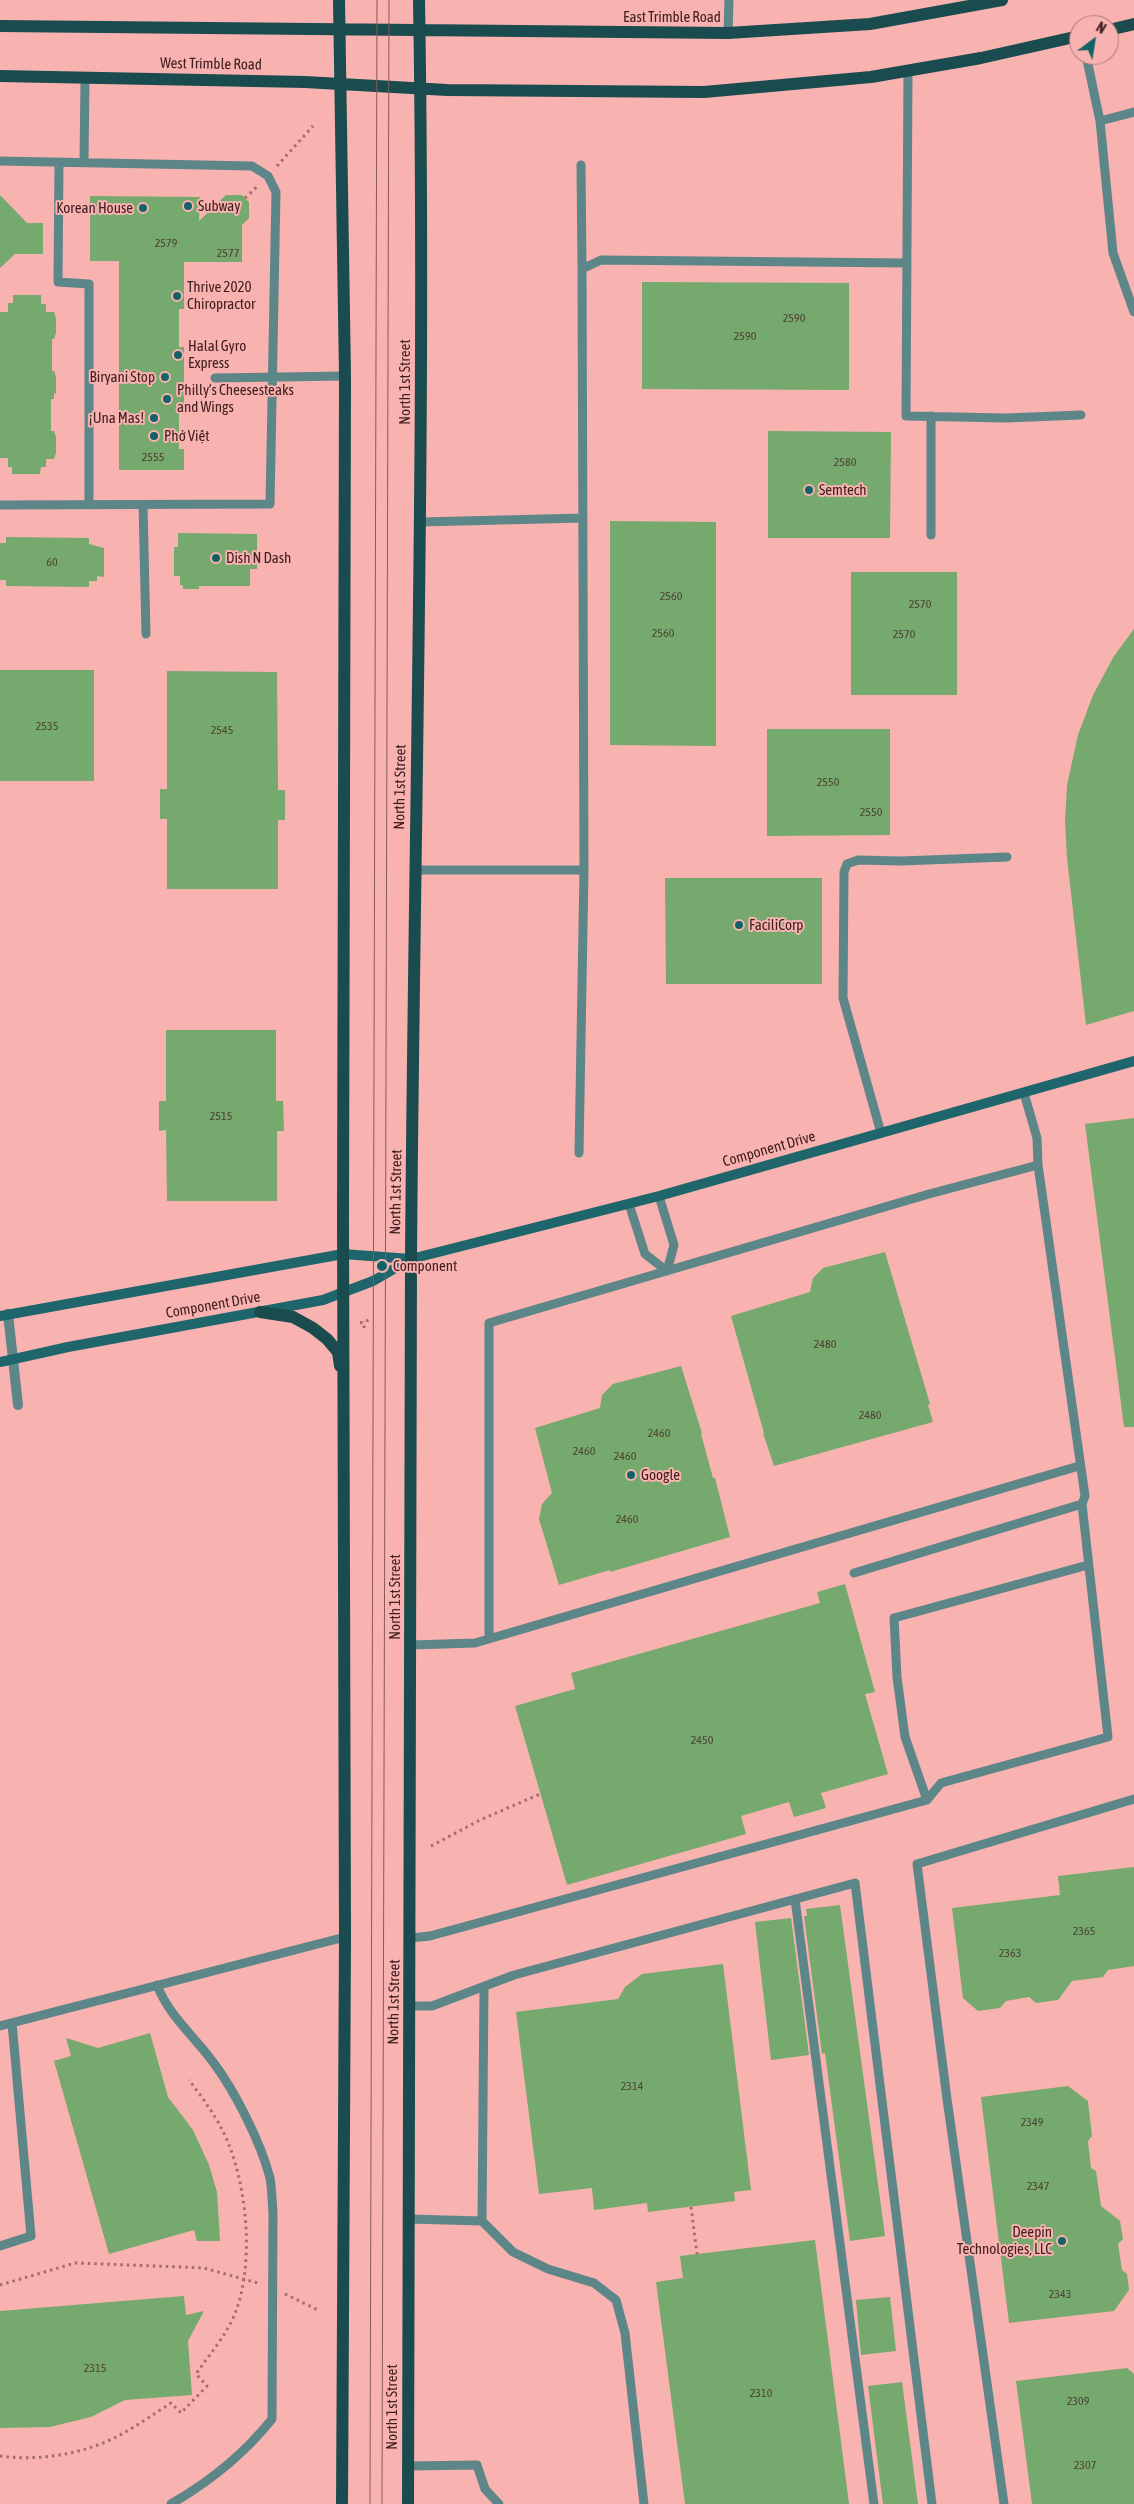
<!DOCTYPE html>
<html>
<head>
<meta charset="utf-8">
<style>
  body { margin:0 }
  #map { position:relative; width:1134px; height:2504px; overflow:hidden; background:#f8b2b0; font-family:"Asap Condensed",sans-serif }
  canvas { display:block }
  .north { position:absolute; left:1069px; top:15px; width:50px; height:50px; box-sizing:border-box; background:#f8b2b0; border:1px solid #af7876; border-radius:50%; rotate:31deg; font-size:14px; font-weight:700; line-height:20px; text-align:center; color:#412020 }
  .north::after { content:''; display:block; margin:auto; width:18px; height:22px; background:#126267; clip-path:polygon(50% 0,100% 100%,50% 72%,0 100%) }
</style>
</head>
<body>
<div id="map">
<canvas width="1134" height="2504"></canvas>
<div class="north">N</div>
</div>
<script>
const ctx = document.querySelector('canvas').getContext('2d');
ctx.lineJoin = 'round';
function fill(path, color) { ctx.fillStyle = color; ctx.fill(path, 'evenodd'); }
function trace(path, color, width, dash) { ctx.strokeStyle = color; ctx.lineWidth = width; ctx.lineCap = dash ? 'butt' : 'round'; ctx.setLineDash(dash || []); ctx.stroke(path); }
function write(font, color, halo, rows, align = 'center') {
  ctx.font = font + ' "Asap Condensed",sans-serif'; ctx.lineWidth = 4; ctx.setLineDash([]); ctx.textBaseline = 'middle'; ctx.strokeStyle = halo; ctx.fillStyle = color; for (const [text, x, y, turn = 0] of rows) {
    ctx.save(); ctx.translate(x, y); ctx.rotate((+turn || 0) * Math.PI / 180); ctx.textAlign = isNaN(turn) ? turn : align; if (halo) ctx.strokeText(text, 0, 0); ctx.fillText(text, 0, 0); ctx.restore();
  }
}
fill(new Path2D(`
  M0,195L27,223H43V254H15L0,268Z
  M226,195H242L249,202V218L242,225V262H184V309H179V347H184V411H179V449H184V470H119V261H90V196L200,197L199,221Z
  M642,282L849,283V390L642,389Z
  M13,295H41V304H46V312H54L56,318V333L54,339H52V371H54L56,377V394L54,393V399H51V431H54L56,437V453L54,459H46V467H41L40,474H12V467H8V458H0V312H8V303H13Z
  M768,431L891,432L890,538H768Z
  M610,521L716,522V746L610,745Z
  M178,533L257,534V569H250V586H199V589H183V586L180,585V576H174V547H178Z
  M6,537L89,538V544L104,548V577L97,576V581H89V587L6,586V580H0V543H6Z
  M851,572H957V695H851Z
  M1134,629V1011L1086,1025L1067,858L1065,821L1067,785L1078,735L1093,695L1114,656Z
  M0,670H94V781H0Z
  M167,671L277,672L278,790H285V820H278V889H167V819H160V789H167Z
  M767,729H890V835L767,836Z
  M665,878H822V984H666Z
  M166,1030H276V1101H283L284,1131H277V1201H167L166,1130L159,1131V1101H166Z
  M1134,1118V1427H1124L1085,1124Z
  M885,1252L930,1404L928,1405L933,1422L774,1466L763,1433H764L731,1316L810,1292L813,1278L823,1268Z
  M681,1366L702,1433L701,1434L713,1478H715L730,1537L610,1572V1570L559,1585L539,1519L542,1504L552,1493L535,1428L600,1408L602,1395L613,1384Z
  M845,1584L875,1692L865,1694L888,1774L821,1793L826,1808L794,1817L789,1802L741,1816L746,1834L567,1885L515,1706L575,1689L571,1673L820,1603L817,1592Z
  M1134,1867V1966L1108,1970L1103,1977L1072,1981L1058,2000L1036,2003L1029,1997L1006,2001L1000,2008L978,2011L963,1998L952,1908L1060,1895L1058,1876Z
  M840,1905L885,2236L850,2241L825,2053L822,2054L804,1916H807L806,1909Z
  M791,1918L809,2055L771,2060L755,1922Z
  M723,1964L751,2190L734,2192L735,2201L648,2212L647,2203L594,2210L592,2188L539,2194L516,2012L618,1999L625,1987L642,1974Z
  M150,2033L168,2097L193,2130L209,2165L217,2192L220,2241H197L194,2230L109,2254L54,2061L71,2056L66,2038L98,2048Z
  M1068,2086L1088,2101L1092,2136L1088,2141L1091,2168L1096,2171L1101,2206L1120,2221L1123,2239L1118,2244L1122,2270L1127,2274L1129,2290L1114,2311L1009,2323L981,2097Z
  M815,2240L849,2504H685L656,2282L683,2278L680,2256Z
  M184,2296L186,2315L204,2311L188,2341L192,2395L125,2400L91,2417L50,2427L0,2428V2311Z
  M890,2297L896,2351L861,2355L856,2300Z
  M1127,2368L1134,2374V2504H1032L1016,2381Z
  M902,2382L918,2504H883L868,2386Z`), '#75a96d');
trace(new Path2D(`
  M277,166L313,126
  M245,198L259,185
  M360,1323L369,1320
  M364,1328V1321
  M431,1846L480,1820L540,1794
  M691,2207L697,2254
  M0,2285L75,2263L204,2268L261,2284
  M285,2294L320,2311
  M0,2456C37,2461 78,2455 112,2439C133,2429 152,2415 171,2403L181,2413L207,2386L196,2374C209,2355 225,2337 234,2316C254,2268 248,2193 229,2145C220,2121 204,2100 189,2080`), '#a26d6c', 3, [2.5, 4]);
trace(new Path2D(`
  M728,33L729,0
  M1086,55L1100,121L1113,253L1134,312
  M908,71L906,416L1006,418L1081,415
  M1100,121L1134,112
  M0,161L252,166L268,176L276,192L270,504L0,505
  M59,162L58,282L89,284V505
  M84,163L85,79
  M581,165L582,269
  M215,378L345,376
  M931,416V535
  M143,505L146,634
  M420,522L583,518
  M415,870H584
  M881,1133L843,998L844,872L847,864L858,860L901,861L1007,857
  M579,1153L584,870L582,269L601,260L907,263
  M629,1204L645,1254L667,1271L674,1245L659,1196
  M854,1573L1082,1504L1085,1496L1038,1165L1037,1138L1024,1093
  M489,1638V1323L929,1194L1038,1165
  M411,1645L475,1643L1079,1466
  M927,1800L905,1737L897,1677L894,1618L1088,1565
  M795,1899L874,2504
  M410,1938L430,1936L927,1800L941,1783L1108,1737L1082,1504
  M157,1985C169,2016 194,2036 213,2062C235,2091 261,2143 270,2178C272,2189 272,2201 273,2212L272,2419C245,2453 209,2482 171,2504
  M409,2006H432L514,1975L855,1883L932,2504
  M0,2026L345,1937
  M409,2219L482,2221L513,2252L548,2269L594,2283L616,2300L625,2333L644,2504
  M482,2221L484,1987
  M0,2246L31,2236L12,2023
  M408,2466L477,2465L485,2489L499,2504
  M1004,2504L947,2099L917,1864L1134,1799`), '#5d8689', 9);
trace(new Path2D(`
  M8,1314L18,1405`), '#5d8689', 10);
trace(new Path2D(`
  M0,1316L343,1254L411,1259
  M0,1362L68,1347L323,1300L373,1281L411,1259L659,1196L1134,1061`), '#1e666b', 10);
trace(new Path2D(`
  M339,0L345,376L343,1218L345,1937L342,2504
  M0,26L728,33L870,24L1002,0
  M1109,30L1134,24
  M0,76L305,82L447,90L704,92L871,77L981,58L1079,36
  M260,1312L293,1317L313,1328L327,1339L338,1352L340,1366
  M408,2504C410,2089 409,1673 411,1258C414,839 426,419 419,0`), '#1a4b4e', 12);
trace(new Path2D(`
  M370,2504L377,0
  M382,2504L389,0`), '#895958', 1);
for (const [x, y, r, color] of [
  [188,206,5,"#126267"],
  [143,208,5,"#126267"],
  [177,296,5,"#126267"],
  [178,355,5,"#126267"],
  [165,377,5,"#126267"],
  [167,399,5,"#126267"],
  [154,418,5,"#126267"],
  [154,436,5,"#126267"],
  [809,490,5,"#126267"],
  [216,558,5,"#126267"],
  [739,925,5,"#126267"],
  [382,1266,6,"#126267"],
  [631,1475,5,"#126267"],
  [1062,2241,5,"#126267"]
]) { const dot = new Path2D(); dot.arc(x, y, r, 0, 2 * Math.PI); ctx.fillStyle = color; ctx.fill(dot); trace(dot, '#f8b2b0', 2); }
write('12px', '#4e4233', null, [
  ["2579",166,243],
  ["2577",228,253],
  ["2590",794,318],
  ["2590",745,336],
  ["2555",153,457],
  ["2580",845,462],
  ["60",52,562],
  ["2560",671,596],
  ["2570",920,604],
  ["2560",663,633],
  ["2570",904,634],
  ["2535",47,726],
  ["2545",222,730],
  ["2550",828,782],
  ["2550",871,812],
  ["2515",221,1116],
  ["2480",825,1344],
  ["2480",870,1415],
  ["2460",659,1433],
  ["2460",584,1451],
  ["2460",625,1456],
  ["2460",627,1519],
  ["2450",702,1740],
  ["2365",1084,1931],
  ["2363",1010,1953],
  ["2314",632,2086],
  ["2349",1032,2122],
  ["2347",1038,2186],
  ["2343",1060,2294],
  ["2315",95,2368],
  ["2310",761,2393],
  ["2309",1078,2401],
  ["2307",1085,2465]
]);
write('15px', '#412020', '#f8b2b0', [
  ["East Trimble Road",672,17],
  ["West Trimble Road",211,64,1],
  ["North 1st Street",405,382,-90],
  ["North 1st Street",400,787,-89],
  ["Component Drive",769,1149,-16],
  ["North 1st Street",396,1192,-89],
  ["Component Drive",213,1305,-10],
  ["North 1st Street",395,1597,-90],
  ["North 1st Street",394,2002,-89],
  ["North 1st Street",392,2407,-90]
]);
write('15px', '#412020', '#f8b2b0', [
  ["Subway",198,206],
  ["Korean House",133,208,"right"],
  ["Thrive 2020",187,287],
  ["Chiropractor",187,304],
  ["Halal Gyro",188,346],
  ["Express",188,363],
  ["Biryani Stop",155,377,"right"],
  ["Philly’s Cheesesteaks",177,390],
  ["and Wings",177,407],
  ["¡Una Mas!",144,418,"right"],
  ["Phở Việt",164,436],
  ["Semtech",819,490],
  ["Dish N Dash",226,558],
  ["FaciliCorp",749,925],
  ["Component",393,1266],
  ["Google",641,1475],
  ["Deepin",1052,2232,"right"],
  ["Technologies, LLC",1052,2249,"right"]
], 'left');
</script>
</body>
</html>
